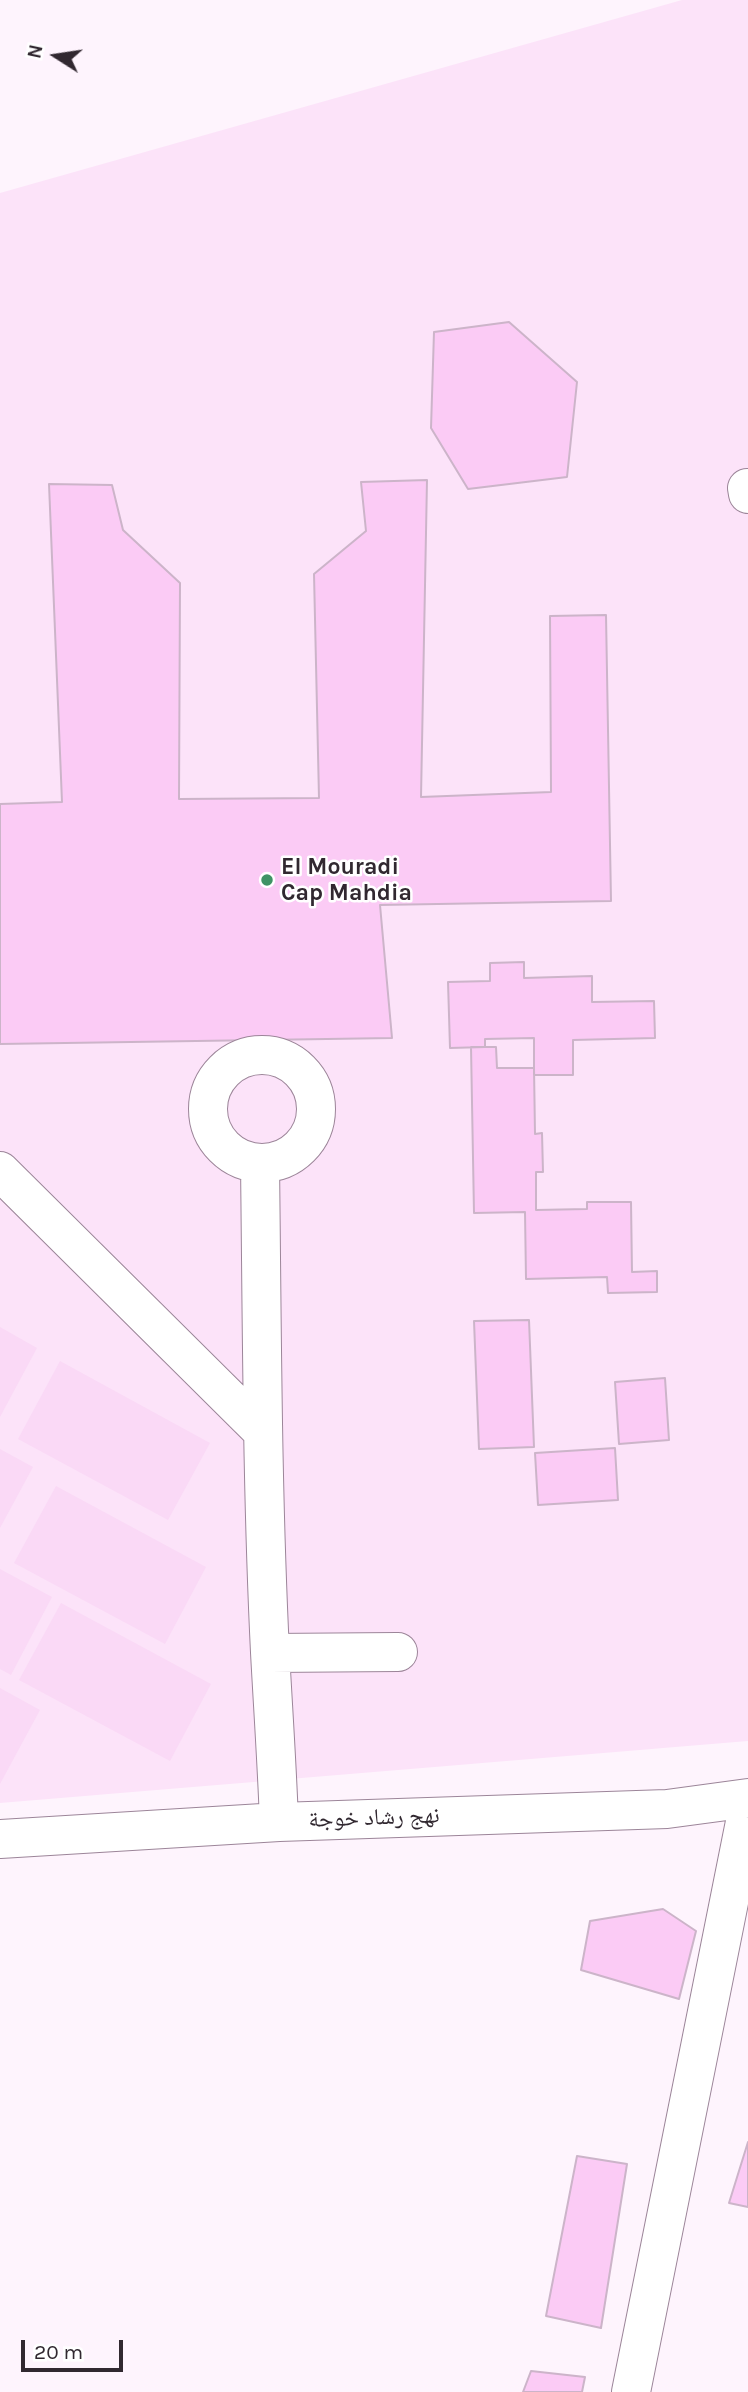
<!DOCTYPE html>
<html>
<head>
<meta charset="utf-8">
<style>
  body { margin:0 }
  #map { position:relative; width:748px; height:2392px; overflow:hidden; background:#fef4fd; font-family:Karla,sans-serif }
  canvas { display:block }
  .north { position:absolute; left:21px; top:21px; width:70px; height:70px; -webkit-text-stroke:5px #fff; paint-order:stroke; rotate:282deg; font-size:19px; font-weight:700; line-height:28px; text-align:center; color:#312830 }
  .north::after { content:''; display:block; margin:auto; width:24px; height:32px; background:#312830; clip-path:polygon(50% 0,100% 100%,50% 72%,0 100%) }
  .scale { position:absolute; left:21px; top:2340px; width:102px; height:32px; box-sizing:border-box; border:4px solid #312830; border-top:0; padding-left:9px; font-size:21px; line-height:24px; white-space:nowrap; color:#312830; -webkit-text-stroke:5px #fff; paint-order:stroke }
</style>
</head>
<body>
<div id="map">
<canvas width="748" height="2392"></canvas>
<div class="north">N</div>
<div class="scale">20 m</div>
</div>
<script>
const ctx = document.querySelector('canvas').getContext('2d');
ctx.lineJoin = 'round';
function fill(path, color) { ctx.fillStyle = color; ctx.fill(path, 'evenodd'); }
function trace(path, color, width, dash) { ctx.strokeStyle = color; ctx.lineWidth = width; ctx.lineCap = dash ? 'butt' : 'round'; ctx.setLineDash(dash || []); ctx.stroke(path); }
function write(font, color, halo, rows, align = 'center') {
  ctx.font = font + ' Karla,"Noto Naskh Arabic",sans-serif'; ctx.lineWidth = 5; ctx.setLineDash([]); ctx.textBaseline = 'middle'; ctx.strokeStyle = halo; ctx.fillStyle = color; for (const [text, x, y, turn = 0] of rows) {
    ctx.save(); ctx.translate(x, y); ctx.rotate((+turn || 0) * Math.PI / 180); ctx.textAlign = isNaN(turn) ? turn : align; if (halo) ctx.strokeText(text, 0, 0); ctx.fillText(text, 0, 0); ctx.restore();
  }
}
fill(new Path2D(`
  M682,0H748V1741L0,1803V193Z`), '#fce3f9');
fill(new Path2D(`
  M0,1327L37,1348L0,1417Z
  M60,1361L210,1443L168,1520L18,1439Z
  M0,1449L33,1467L0,1528Z
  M56,1486L206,1567L165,1644L14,1563Z
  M0,1569L52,1597L11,1675L0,1669Z
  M61,1603L211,1684L170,1761L19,1680Z
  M0,1688L40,1710L0,1784Z`), '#fad9f6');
const building = new Path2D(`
  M509,322L577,382L567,477L468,489L431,428L434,332Z
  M427,480L421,797L551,792L550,616L606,615L611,901L380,905L392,1038L0,1044V804L62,802L49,484L112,485L123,530L180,583L179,799L319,798L314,574L366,531L361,482Z
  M524,962V978L592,976V1002L654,1001L655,1038L573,1040V1075H534V1038L485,1039V1047L450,1048L448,982L490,981V963Z
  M471,1047H496L497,1068H534L535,1134L542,1133L543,1172H536V1210L587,1209V1202H631L632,1272L657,1271V1292L608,1293L607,1277L526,1279L525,1212L474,1213Z
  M529,1320L534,1447L479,1449L474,1321Z
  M665,1378L669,1440L619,1444L615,1382Z
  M615,1448L618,1500L538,1505L535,1453Z
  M663,1909L696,1931L679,1999L581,1970L590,1921Z
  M748,2142V2207L729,2203Z
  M577,2156L627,2164L601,2328L546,2316Z
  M531,2371L585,2377L582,2392H523Z`);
fill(building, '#fbcbf5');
trace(building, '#ccb4c9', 2);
const minor = new Path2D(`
  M747,488L748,494
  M208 1109a54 54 0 1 1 108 0a54 54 0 1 1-108 0Z
  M260,1163C262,1326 262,1489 270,1652C273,1708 277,1765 279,1822
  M0,1171L263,1432
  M270,1653L398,1652
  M0,1839L279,1822L667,1809L748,1798
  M631,2392L748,1807`);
trace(minor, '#9c8599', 40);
trace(minor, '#fff', 38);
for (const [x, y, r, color] of [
  [267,880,7,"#3f9365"]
]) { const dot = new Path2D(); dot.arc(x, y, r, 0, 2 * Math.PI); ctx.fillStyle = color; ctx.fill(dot); trace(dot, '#fff', 2.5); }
write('bold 23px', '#312830', '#fff', [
  ["El Mouradi",281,867],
  ["Cap Mahdia",281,893]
], 'left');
write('23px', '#312830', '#fff', [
  ["نهج رشاد خوجة",374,1818,-2]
]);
</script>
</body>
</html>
